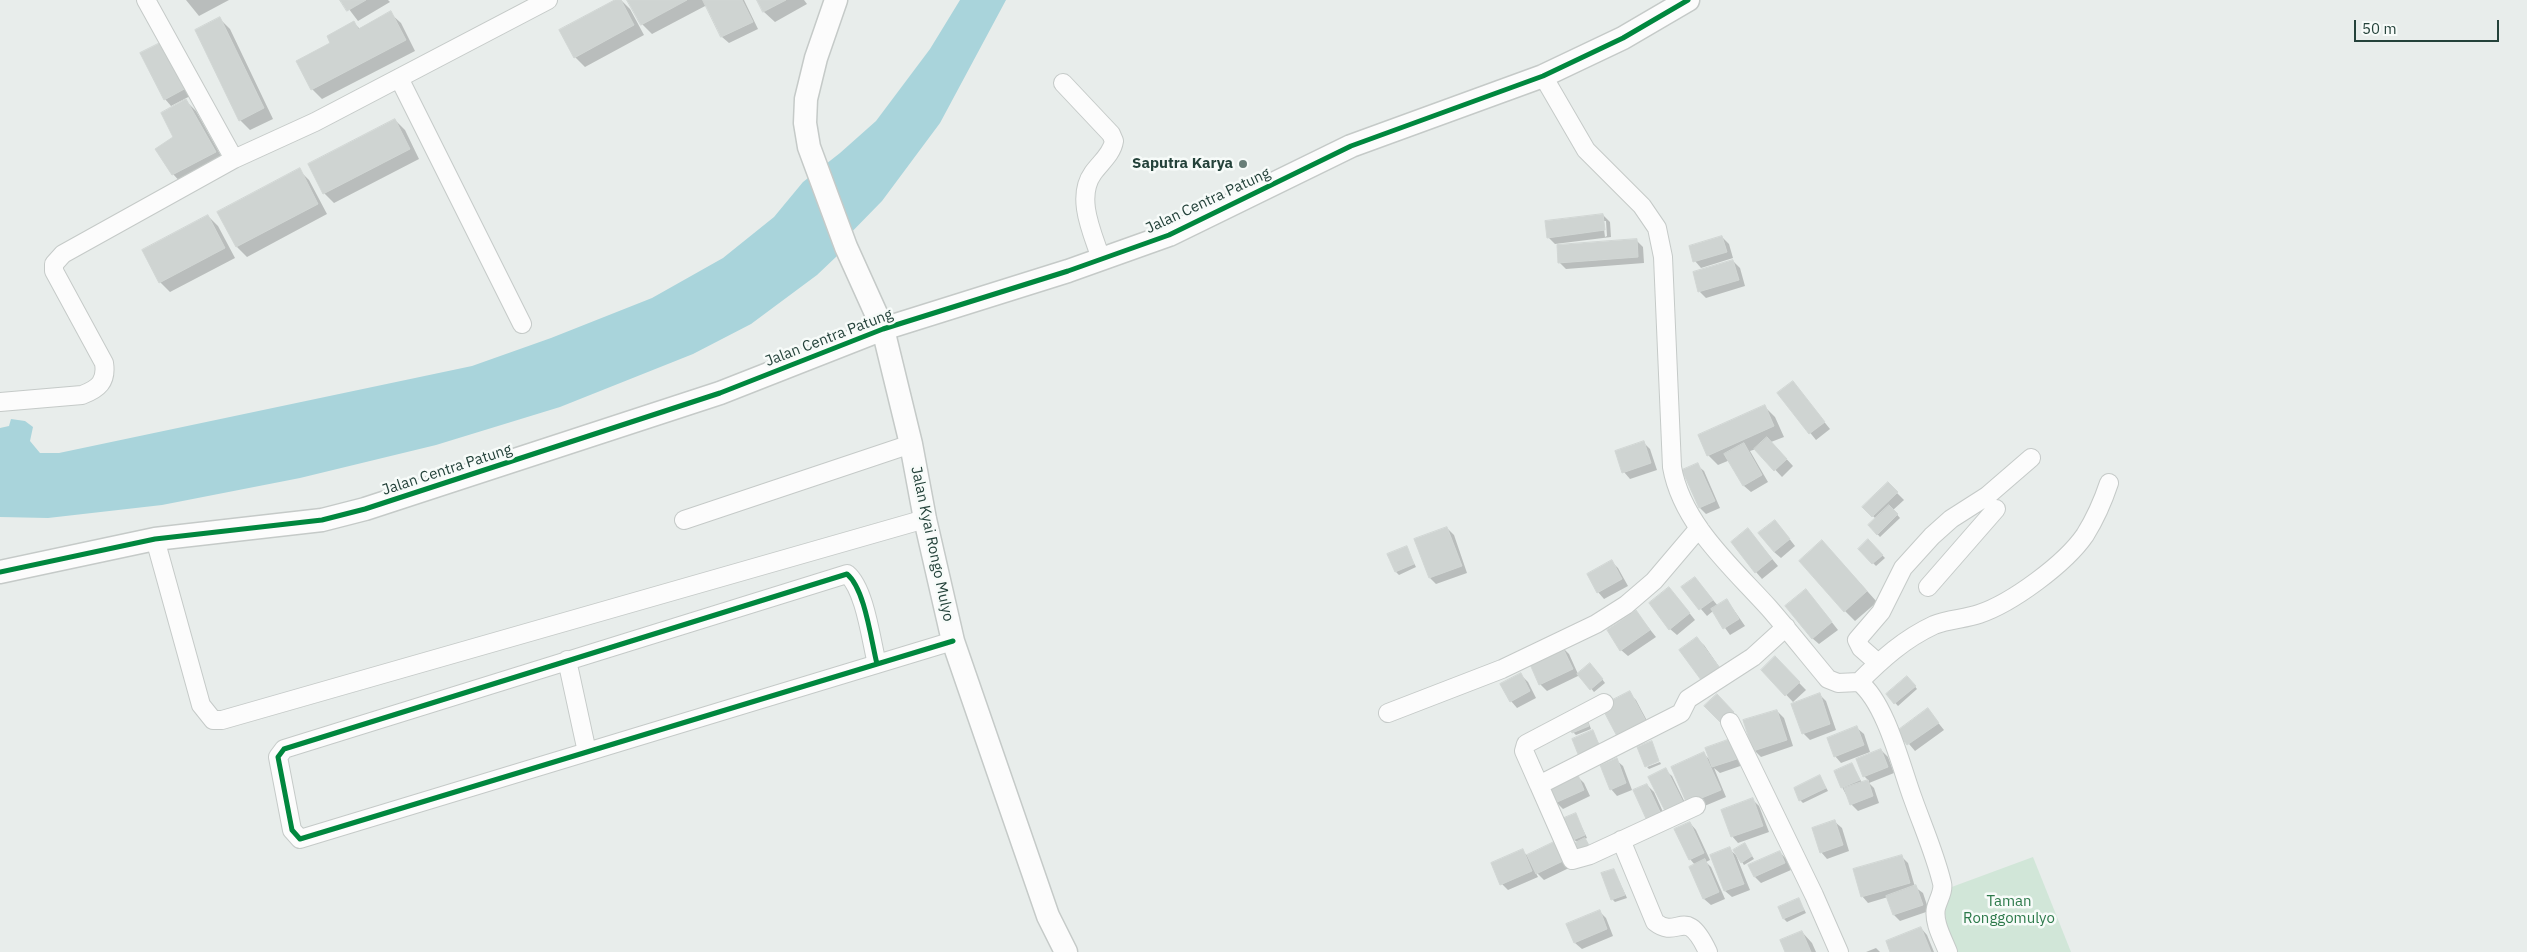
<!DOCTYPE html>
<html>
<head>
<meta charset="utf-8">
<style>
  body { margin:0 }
  #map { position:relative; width:2527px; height:952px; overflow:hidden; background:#e8edeb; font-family:"IBM Plex Sans",sans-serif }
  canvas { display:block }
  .scale { position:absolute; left:2354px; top:20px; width:145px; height:22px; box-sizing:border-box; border:2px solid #24423a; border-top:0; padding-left:6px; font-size:15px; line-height:18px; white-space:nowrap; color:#24423a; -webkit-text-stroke:4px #f7fbf9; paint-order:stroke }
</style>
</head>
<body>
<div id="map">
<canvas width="2527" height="952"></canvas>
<div class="scale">50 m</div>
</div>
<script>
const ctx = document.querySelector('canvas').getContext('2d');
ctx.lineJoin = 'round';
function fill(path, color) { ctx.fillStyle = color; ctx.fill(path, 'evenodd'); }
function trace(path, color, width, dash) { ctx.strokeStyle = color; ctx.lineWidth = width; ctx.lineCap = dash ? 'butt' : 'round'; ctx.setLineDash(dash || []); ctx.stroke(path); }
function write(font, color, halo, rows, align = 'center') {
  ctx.font = font + ' "IBM Plex Sans",sans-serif'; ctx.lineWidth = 5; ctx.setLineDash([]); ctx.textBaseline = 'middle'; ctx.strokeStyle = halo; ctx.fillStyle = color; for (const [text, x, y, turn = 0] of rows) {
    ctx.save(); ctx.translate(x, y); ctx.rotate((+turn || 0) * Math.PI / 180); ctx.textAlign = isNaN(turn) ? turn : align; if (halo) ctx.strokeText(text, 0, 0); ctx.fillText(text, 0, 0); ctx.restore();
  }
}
fill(new Path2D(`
  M2033,857L2071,952H1956L1942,920L1949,888Z`), '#d1e6d8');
fill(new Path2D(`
  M960,0H1006L940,123L882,201L840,244L837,256L817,275L751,324L693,354L560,407L436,445L300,478L162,505L48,518L0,517V428L9,426L11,419L25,421L33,427L30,441L40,453H59L472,366L551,338L652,298L723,258L774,217L803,182L840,153L876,121L930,49Z`), '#a9d4db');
fill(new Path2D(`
  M186,0H229L199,16Z
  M342,0H388L390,2L358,21Z
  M617,0H621L630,9L644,35L585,67L575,57Z
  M629,0H744L758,29L729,43L722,37L707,5L652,34L642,24Z
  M758,0H804L807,4L775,22L764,12Z
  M390,13L401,23L415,51L322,99L312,89L332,43L354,23L360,29Z
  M220,19L230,29L273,119L250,130L240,120Z
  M141,54L194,94L171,106L165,99Z
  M186,101L196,111L225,163L183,185L173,174L157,149L175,138Z
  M395,120L405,130L419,159L334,203L324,193Z
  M299,170L309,180L327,214L247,257L237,247L219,212Z
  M1603,215L1610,222L1611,237L1555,244L1548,237ZM1603,221H1606L1607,236L1605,237Z
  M208,216L218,226L235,258L170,292L160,282Z
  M1722,237L1729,244L1733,258L1701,268L1695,261Z
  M1636,240L1643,247L1644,263L1566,269L1559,262Z
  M1733,261L1740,268L1745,286L1706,298L1699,291Z
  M1793,383L1830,429L1816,440L1779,394Z
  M1765,407L1775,417L1784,437L1771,442L1793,466L1782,477L1756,449L1750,451L1768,482L1751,492L1744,486L1730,460L1718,465L1708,455Z
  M1644,443L1650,449L1657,470L1630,479L1624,472Z
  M1697,465L1704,471L1720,508L1706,514L1700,508Z
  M1888,484L1904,500L1893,510L1900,518L1880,537L1869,525L1876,519L1864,507Z
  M1447,528L1454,535L1467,573L1436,584L1430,578Z
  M1781,528L1795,546L1781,558L1774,552Z
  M1754,537L1778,566L1762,579L1756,572Z
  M1868,541L1885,558L1876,566L1859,549Z
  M1406,548L1416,567L1399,575L1396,572Z
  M1832,552L1877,602L1855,621L1845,611Z
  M1612,562L1618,568L1628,586L1604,599L1598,592Z
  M1695,578L1718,606L1727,600L1745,626L1730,635L1713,611L1707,616L1683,588Z
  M1675,595L1695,620L1677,635L1670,629Z
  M1812,597L1838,630L1819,644L1812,638Z
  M1636,612L1656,637L1628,656L1621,650Z
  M1697,639L1704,645L1727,678Z
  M1562,647L1569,654L1578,674L1593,667L1605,683L1594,692L1580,675L1547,691L1540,684Z
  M1775,658L1806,690L1793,702L1763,670Z
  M1521,675L1528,682L1536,698L1517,708L1511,701Z
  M1907,677L1917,689L1898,706L1887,694Z
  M1629,693L1636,700L1653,732L1620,739Z
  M1820,695L1826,701L1836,730L1810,740L1803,733Z
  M1928,710L1944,730L1915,751L1898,731Z
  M1777,711L1784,718L1793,746L1761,757L1754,750Z
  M1588,721L1591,729L1576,735L1573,732Z
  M1857,728L1864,734L1870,752L1841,763L1835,756Z
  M1593,732L1601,748L1582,756L1574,740Z
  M1736,738L1749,763L1720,773L1714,768L1726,797L1695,810L1704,754L1711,761Z
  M1881,750L1888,757L1894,773L1869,783L1874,788L1879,803L1858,811L1851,804L1842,787L1852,764L1862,783L1869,781L1864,776Z
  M1616,760L1623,766L1632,790L1617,796L1611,789Z
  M1660,762L1661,764L1649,769L1647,767Z
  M1665,770L1672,776L1691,815L1676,823Z
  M1577,776L1584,783L1590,796L1563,809L1556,802Z
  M1820,777L1828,791L1803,803L1800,800Z
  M1647,785L1654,792L1668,823L1656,828Z
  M1753,800L1759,806L1769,832L1738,843L1732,836Z
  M1576,815L1587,838L1585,839L1592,850L1574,840L1566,819Z
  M1835,822L1842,828L1849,851L1827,859L1821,852Z
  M1690,823L1696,830L1710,860L1706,862L1711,867L1725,899L1711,905L1704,899L1690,867L1695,865L1690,859Z
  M1554,843L1560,850L1569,868L1544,880L1535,871L1538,877L1508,890L1502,884L1522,851L1528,856Z
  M1745,845L1754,859L1744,865L1742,862Z
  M1729,849L1736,855L1750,890L1732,897L1725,891L1712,856Z
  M1780,852L1786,859L1791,870L1761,883L1755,877L1750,866Z
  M1902,857L1908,863L1915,887L1923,893L1929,911L1900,921L1894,915L1888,897L1868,903L1862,896Z
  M1614,870L1627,898L1615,902L1612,899Z
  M1799,900L1806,913L1787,922L1784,919Z
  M1599,911L1606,918L1613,936L1582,949L1575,943Z
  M1921,928L1927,935L1934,952H1892Z
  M1802,932L1812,943L1816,952H1787Z
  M1876,948L1880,952H1866Z`), '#0003');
const building = new Path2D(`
  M340,0H366L347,11Z
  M615,0H621L634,25L574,58L559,30Z
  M627,0H687L641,25Z
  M703,0H742L753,22L721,37Z
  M757,0H786L763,12Z
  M391,11L406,40L311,90L296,61L330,43L327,36L354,21L358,29Z
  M220,17L264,108L239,121L195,30Z
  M164,41L188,87L164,100L140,53Z
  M186,99L216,152L172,175L155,149L173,137L161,113Z
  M395,119L410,149L323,194L308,164Z
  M300,168L318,204L236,247L217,212Z
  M1603,214L1605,230L1547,238L1545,221Z
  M208,215L225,248L159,283L142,250Z
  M1722,236L1727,252L1693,262L1689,246Z
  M1637,239L1638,257L1558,263L1557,245Z
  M1733,260L1739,280L1698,292L1693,272Z
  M1793,381L1825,422L1809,434L1777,393Z
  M1765,405L1774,426L1707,456L1698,435Z
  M1767,437L1787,459L1774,471L1754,449Z
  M1644,441L1651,463L1622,473L1615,451Z
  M1744,443L1762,475L1743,486L1724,454Z
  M1698,463L1715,501L1699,508L1682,470Z
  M1888,482L1898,492L1872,517L1862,507Z
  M1889,505L1898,514L1877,535L1868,525Z
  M1775,520L1790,539L1774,552L1758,533Z
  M1447,527L1462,566L1429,578L1414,539Z
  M1748,528L1772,559L1755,573L1731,542Z
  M1868,539L1883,555L1872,564L1858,549Z
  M1822,540L1867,591L1844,612L1799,561Z
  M1407,546L1414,564L1395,572L1387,554Z
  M1612,560L1622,579L1597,593L1587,574Z
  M1695,577L1713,600L1699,610L1681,587Z
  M1669,587L1690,613L1669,630L1649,603Z
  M1806,589L1832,622L1812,639L1785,606Z
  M1727,599L1739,619L1723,629L1711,609Z
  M1636,610L1650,630L1620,651L1607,630Z
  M1697,637L1722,671L1704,684L1679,650Z
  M1562,646L1573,669L1539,685L1529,662Z
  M1775,656L1800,682L1785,696L1761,670Z
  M1590,663L1603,679L1590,690L1577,674Z
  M1521,673L1530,691L1510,702L1500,684Z
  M1907,676L1916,686L1894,704L1886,694Z
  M1630,691L1648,725L1619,740L1601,706Z
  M1820,693L1830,724L1802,734L1791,704Z
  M1717,694L1734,712L1722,724L1704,706Z
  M1928,708L1939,723L1907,745L1897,731Z
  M1777,710L1787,740L1753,751L1743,720Z
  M1585,716L1589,726L1572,733L1568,723Z
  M1857,726L1864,745L1834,757L1827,738Z
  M1593,730L1599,745L1578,754L1572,739Z
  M1736,737L1743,757L1712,767L1705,748Z
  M1652,741L1659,761L1645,767L1637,747Z
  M1881,749L1888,767L1863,777L1856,759Z
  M1704,752L1721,790L1687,804L1671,767Z
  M1617,758L1626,783L1610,790L1600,765Z
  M1852,763L1860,780L1841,788L1834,771Z
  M1666,768L1686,808L1668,817L1648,777Z
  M1578,775L1584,790L1555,803L1548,789Z
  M1820,775L1826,788L1799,801L1794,788Z
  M1868,780L1873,796L1850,805L1844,788Z
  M1647,784L1662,816L1648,823L1633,790Z
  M1753,798L1763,826L1731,837L1721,810Z
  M1576,813L1585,835L1573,840L1564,818Z
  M1835,820L1843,845L1820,853L1812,828Z
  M1690,822L1704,853L1689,860L1674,829Z
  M1585,838L1590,847L1576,854L1571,845Z
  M1554,842L1563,861L1536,874L1527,855Z
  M1745,843L1752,856L1741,863L1733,850Z
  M1730,847L1744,884L1724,891L1710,855Z
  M1523,849L1532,871L1500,885L1491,863Z
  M1780,851L1785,863L1754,877L1748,865Z
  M1902,855L1910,883L1861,897L1853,869Z
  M1705,859L1719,892L1703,899L1689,867Z
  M1614,869L1625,895L1611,900L1601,873Z
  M1916,885L1923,905L1893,915L1886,896Z
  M1799,898L1804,910L1783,919L1778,907Z
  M1600,910L1607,929L1574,943L1566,924Z
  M1921,927L1931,952H1890L1886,941Z
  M1802,931L1811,952H1785L1780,940Z`);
fill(building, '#cfd4d2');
trace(building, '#d1d6d4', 1);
const minor = new Path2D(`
  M146,0L234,159
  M1543,76L1586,150L1642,206L1657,228L1663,257L1672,467C1682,524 1732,567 1769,608C1789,631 1808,655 1828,679L1838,683L1859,682C1886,703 1901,767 1913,799C1923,827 1935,854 1942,883C1944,891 1938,900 1936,908C1933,922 1943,939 1948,952
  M399,78L522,324
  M1063,83L1111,134L1114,141C1112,154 1100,163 1093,173C1075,198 1093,234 1101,259
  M0,402L82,395C98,389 107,382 104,363L54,271V264L63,254L234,159L315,122L548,0
  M684,520L911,444
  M155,539L201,705L213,720H222L925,519
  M1928,587L1996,509
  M567,660L587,752
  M1878,663L1861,648L1857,640L1881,612L1903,568L1932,536L1951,519L1987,496L2031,458
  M877,664C871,640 865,589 847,574L284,749L278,757L292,830L300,839L953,641
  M1859,682C1882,659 1904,639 1934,625C1948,619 1965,619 1979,614C2012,603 2065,564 2085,535C2095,519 2103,501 2109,483
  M1388,713L1502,669L1596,624L1626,605L1654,581L1699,528
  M1730,722L1814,895L1839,952
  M1539,785L1524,751L1526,744L1604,703
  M1696,806L1590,855L1572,860L1539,785L1681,713L1688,699L1753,657L1786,627
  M1621,840L1655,922C1679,941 1685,903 1708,952`);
const tertiary = new Path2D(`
  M836,0L816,58L806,99L805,123L809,147L846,247L883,329L911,444L925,519L953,641L1048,916L1066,952
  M0,572L155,539L322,520L365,509L720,393L883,329L1068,271L1169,235L1351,146L1543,76L1623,38L1688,0`);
trace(minor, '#c5cac8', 20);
trace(tertiary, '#c5cac8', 25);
trace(minor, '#fcfcfc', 18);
trace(tertiary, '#fcfcfc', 22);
trace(new Path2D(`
  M0,572L155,539L322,520L365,509L720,393L883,329L1068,271L1169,235L1351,146L1543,76L1623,38L1688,0
  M877,664C871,640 865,589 847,574L284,749L278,757L292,830L300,839L953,641`), '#00873e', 5);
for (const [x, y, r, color] of [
  [1243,164,5,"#697e78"]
]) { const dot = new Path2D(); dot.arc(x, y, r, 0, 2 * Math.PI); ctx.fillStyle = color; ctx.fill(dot); trace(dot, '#f7fbf9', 2); }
write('bold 15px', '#24423a', '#f7fbf9', [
  ["Saputra Karya",1233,164]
], 'right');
write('15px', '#24423a', '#f7fbf9', [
  ["Jalan Centra Patung",1208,201,-25],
  ["Jalan Centra Patung",829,338,-21],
  ["Jalan Centra Patung",447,470,-18],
  ["Jalan Kyai Rongo Mulyo",932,544,78]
]);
write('15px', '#2d7a4b', '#f7fbf9', [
  ["Taman",2009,902],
  ["Ronggomulyo",2009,919]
]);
</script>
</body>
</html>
